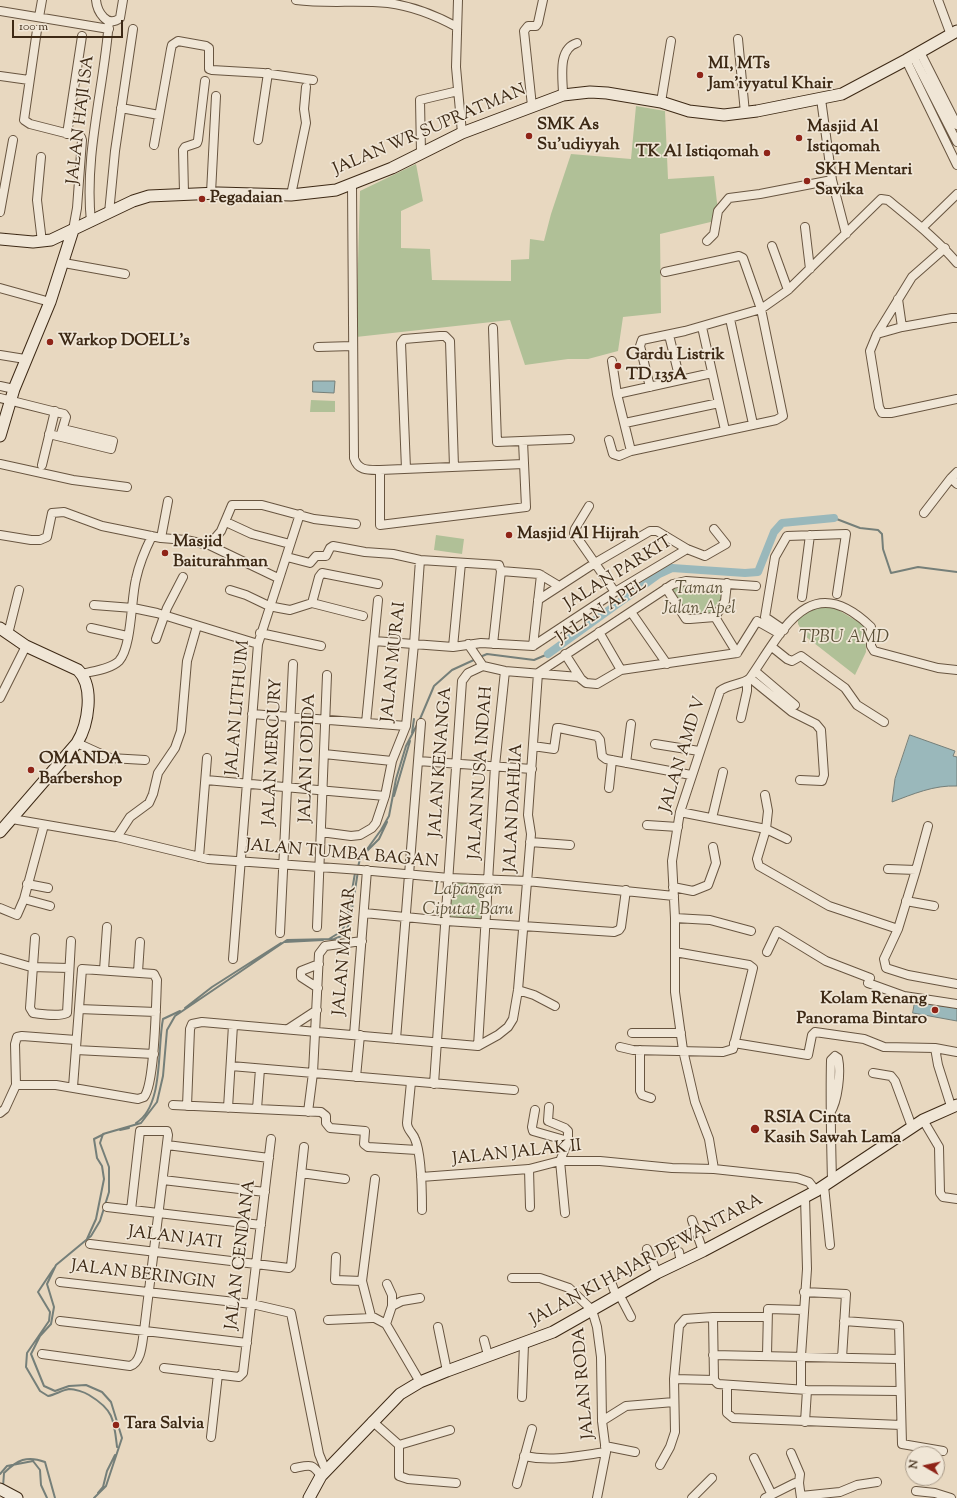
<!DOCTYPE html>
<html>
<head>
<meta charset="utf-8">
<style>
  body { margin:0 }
  #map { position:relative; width:957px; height:1498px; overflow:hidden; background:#e8d8c0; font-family:"Sorts Mill Goudy",serif }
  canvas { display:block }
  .north { position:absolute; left:905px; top:1446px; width:40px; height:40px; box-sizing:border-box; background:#f0e6d6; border:1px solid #a89a89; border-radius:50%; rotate:279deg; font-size:11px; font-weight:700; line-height:16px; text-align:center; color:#3d2915 }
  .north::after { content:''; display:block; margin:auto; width:14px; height:18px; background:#8f2418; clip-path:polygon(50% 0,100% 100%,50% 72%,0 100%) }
  .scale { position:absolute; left:12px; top:20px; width:111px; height:18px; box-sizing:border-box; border:2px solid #3d2915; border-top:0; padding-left:5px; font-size:12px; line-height:14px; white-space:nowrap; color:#3d2915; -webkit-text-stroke:3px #f0e6d6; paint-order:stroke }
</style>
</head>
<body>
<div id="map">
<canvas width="957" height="1498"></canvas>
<div class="north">N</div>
<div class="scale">100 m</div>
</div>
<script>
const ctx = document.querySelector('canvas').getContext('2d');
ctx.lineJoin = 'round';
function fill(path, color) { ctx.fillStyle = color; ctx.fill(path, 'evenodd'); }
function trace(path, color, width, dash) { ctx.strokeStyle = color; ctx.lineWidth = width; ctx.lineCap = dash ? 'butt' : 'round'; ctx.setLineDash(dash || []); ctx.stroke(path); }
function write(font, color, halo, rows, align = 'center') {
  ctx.font = font + ' "Sorts Mill Goudy",serif'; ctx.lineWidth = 3.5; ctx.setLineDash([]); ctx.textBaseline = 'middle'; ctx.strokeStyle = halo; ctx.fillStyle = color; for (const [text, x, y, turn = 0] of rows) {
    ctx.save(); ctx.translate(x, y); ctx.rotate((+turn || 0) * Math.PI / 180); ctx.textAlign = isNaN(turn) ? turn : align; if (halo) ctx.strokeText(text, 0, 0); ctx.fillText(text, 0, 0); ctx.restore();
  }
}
fill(new Path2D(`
  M636,106L665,111L668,179L714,176L719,220L660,234L661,313L623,317L618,351L588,359H568L525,365L510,320L356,337L360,191L416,164L423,201L401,211V248L430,249L432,280L511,281V260L529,259L530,239L544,241L551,214L571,154L631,159Z
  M311,400L335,401V412H310Z
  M436,535L464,539L462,554L434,550Z
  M693,582L727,583L715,617L690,619L667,588Z
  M830,605L865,626L866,652L855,675L805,636L798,624V615L814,607Z
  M451,880L487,883L484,921L448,919Z`), '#b0c097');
const water = new Path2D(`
  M313,381H335L334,393L313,392Z
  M910,735L955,751L953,756L957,757V786C934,785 913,794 892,802L895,779Z
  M915,1002L957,1008V1021L913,1013Z`);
fill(water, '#9ab8bb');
trace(water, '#757f79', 1);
trace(new Path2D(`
  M834,518L860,528L878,530L882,534L883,549L891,573L918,567L957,572
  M480,657L487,654L534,660L548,654
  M412,733L414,719
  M394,796L410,741
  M366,852L379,839L387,822
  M358,867L360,859L381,830L389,816L396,779L406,746L420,719L434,686L452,670L476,659
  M329,939L342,931L347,920L355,873
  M285,942L323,940
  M185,1008L212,987L281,943
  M136,1123C164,1106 157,1048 163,1019L180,1011
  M120,1130L129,1128
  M87,1239L96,1219L104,1179L102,1166L97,1158L94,1139L104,1134
  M54,1268L38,1292L50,1312L49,1321L27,1353L26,1367L40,1391L48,1396C55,1395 62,1390 69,1389C75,1389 84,1392 89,1395C114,1410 114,1420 117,1447
  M0,1474L7,1466L33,1461L40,1470L41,1485L47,1498
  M3,1487L4,1473C17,1460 27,1455 45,1462L55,1498
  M98,1493L103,1487L107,1471L115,1455
  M94,1498L106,1486L122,1438L111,1402L102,1392L86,1385L69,1386L55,1391L44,1386L31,1354L40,1336L51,1324L54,1307L47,1284L56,1265L91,1236L100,1221L109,1192V1167L100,1143L103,1134L141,1123L157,1102L163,1076L167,1030L175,1016L287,940L334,939L344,935L350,922L358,871`), '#757f79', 2);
trace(new Path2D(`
  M548,654L659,574L672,568L745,573L758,572L774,532L782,523L834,518`), '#9ab8bb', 8);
const street = new Path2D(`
  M96,0C97,11 107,29 120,18L123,0
  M296,0C326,4 357,0 388,3C412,6 435,15 457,27
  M458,0L456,67L462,133
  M938,0L951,35
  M0,11L109,29
  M39,17L42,0
  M37,30L24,120L30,124L81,137L82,140L77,208L73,230
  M738,39L745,113
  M920,52L957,125
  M913,56L957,142
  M906,60L957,165
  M0,76L29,80
  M563,95C563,78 557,49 577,43
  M821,99L832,180L846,234
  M661,102L671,41
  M532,106L524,31L528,26H536L538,23L543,0
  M121,108L159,115
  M67,134L82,36
  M258,140L268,73
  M154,145L171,49L172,45L178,41L206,46L209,48V69L212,70L263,73L313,80
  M421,153L420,100L458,91
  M41,157L37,200L42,242
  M352,185L354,458C358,471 368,470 380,470L524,464
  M184,193L183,150L185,147L197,143L198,140L205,81
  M211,193L216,96
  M291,195L306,123L304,109L306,87
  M0,212L13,140
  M109,213L115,151L133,29
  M91,222C84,154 104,88 109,21
  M805,227L810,269
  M922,228L957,194
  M707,241L714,234L718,211L729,198L760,194L832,180
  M772,246L788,290
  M945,248L912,277L877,334L902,327L952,318H957
  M64,263L125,274
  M0,288L50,302
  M898,299L902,327
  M730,319L753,424
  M702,327L725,430
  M493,328L497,442L570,439
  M877,334L870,351L879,407L882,413H891L957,399
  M669,335L680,380
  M318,347L353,346
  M0,355L25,359
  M612,361L617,394L631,451
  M0,386L14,389
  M650,387L640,346L642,340L685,331L761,309L788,290L881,199L888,200C912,220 937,239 957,263
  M617,394L712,373
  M0,398L64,414L66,417L61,434
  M625,423L719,403
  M49,434L111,449L113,441L63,429
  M609,440L613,454L619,456L631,451L776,420L783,416L761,309L743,258L739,256L665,272
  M0,464L73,480L127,487
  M42,465L55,411
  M406,469L401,343L404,339L440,336H445L450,341L454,467
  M380,470V525L526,507L523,441
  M957,472L951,478L957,484
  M589,506L575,529L574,533L615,592
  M924,513L951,478
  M226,522L252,534L290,544
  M0,535L31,540H40L47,537L52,513L64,512L102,526L161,538L186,540L209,545L278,578
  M161,538L168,501
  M209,545L221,531L232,505H262L314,519L356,524
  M287,557L310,563L316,556H326L330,548L333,546L365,552L393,554L420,560L499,565L501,571L493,644
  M501,571L539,574L559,586
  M666,588L686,619H690L715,617L725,601L727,583
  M230,590L246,595L269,606L279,608L290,610L312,603L363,616
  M802,597L810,535
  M538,600L595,563L650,531H657L687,549L705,556L726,544L714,529
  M312,603L319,577L322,573L378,584
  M94,605L133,608L157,613L258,644
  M631,612L667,664
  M715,617L737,653
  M91,628L127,636
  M784,630L765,617L775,557L787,536L846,534L837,594
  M599,632L621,670
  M260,633L321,646
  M8,634L19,590
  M156,639L167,608L183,577
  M374,641L453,647L481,643L533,646L615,592L687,549
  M468,644L483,666
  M533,646L541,575
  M453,647L461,563
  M772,647L787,659L792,661L801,656L845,688L857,705L884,722
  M737,653L757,621L780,634
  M565,654L581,679L586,683L597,684L621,670L737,653
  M755,671L795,705
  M538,673L673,584L686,581L756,586
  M82,674C93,671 111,669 119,661C132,647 131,598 136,579C139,565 145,550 152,536
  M750,678L792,712L816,724L821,730L824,775L822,781L800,780
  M0,698L26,646
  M252,714L406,726
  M741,718L747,691V681
  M366,723L378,600
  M77,743L110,758L145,760
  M655,744L699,751
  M533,746L554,749L557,728H559L597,736L600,740L602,756L606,759L691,775
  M324,754L392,761
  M418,761L532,769
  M626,763L631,724
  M206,780L385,796
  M609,788L612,760
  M765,795L768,811L766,829L787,839
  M680,812L766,829L757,859L759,866L829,906L898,929
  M712,818L723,772
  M12,819L117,837L208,859L361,870L449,878L527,881L674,896
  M647,825L678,827
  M321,832L351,836L360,835L372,828L376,823L385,796L392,761L406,726L414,644L420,560
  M117,837L130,817L149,803L153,794L158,773L175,748L181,731L187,661L197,626
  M530,842L570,845
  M199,857L207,758
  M888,869L916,870L898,929L884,959L886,968L908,975L957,984
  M916,870L928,826
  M27,884L48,888
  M673,887L693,891L708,885L716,863L713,847
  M24,899L50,906
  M906,901L934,906
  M0,908L17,915L24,899L44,825
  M364,913L446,921L614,932L619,930L621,927L626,890
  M675,918L710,920L751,931
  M317,927L327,675
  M280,933L293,664
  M35,938L30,1008L33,1013C43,1014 58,1017 67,1013L71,941
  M767,952L777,931L826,961L870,978L868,983L904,996L957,1004
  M0,958L31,967L69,968
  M233,959L258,644L300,514
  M104,970L107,927
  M138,972L140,942
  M318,988L301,977V971L319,964
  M518,990L534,995L555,1006
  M79,1009L156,1012
  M288,1029L317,1010
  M632,1033H681
  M354,1035L367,870
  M396,1039L421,723
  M734,1043L808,1055L812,1035L815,1032L864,1039L884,1047L935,1048L957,1052
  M478,1046L495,766L505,671
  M620,1047L633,1050L723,1052L733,1049L753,968L749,965L675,952
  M935,1048L938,1065L951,1106
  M76,1050L154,1054
  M640,1050V1091L642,1095L651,1098
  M231,1066L514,1090
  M873,1073L891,1076L895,1081L912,1127
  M356,1077L360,1035
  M411,1082L407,1123C407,1130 413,1133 415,1139C422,1155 422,1192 422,1210
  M434,1084L462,681L468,673L483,666L505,671L579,677
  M16,1085H56L138,1099L144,1097C155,1084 156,1001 157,980L154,974L82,969L73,1087
  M173,1105L321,1112L326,1116V1123L330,1128L365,1131L364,1144L368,1147L417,1150
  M187,1106L190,1029L192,1024L202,1022L478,1046L498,1035L508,1027L513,1019L518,990L531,834L528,815L538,673
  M549,1107L548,1121L565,1128L568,1131V1141L560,1161L565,1213
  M228,1108L233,1025
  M257,1109L260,1069
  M535,1110L532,1127L533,1131L568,1141
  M308,1112L313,1073L319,954L325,946L362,941
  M0,1113L5,1109L16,1085L15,1044L17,1037L22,1036L76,1040
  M830,1113C838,1101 841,1072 838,1058L835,1056L831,1060C830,1101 831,1141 832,1181
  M923,1120L939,1147L940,1193L943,1197L957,1199
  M167,1145L269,1158
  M529,1169L530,1207
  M301,1173L345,1179
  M421,1177L529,1169L560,1161H600L672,1168L714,1169
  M375,1179L362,1281L371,1316L386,1324L420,1382
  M163,1180L265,1192
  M824,1186L830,1245
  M816,1191L809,1182L797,1178L714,1169L709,1139L695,1102L683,1050L675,992V918L672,861L680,812L720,691C730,683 743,685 750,678C783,630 810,568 871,627V646L874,651L938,668L957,670
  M107,1207L261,1225
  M692,1220L703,1251
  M90,1244L289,1268L291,1266L304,1147
  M647,1249L657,1273
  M679,1252L681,1262
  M336,1257L335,1280L362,1281
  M512,1278H540L569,1288L592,1310L597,1327L601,1357L602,1421L606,1452L597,1498
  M60,1282L252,1304L291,1313L319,1454L326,1471
  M611,1282L616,1295
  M387,1284L392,1295V1306
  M804,1292L846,1294L842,1358
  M619,1294L631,1317
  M713,1317L714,1380L718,1384L807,1390L899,1391
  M328,1320L372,1318
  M60,1321L247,1343
  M844,1321L899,1325L902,1444L943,1451
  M386,1324L392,1306L402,1301L420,1298
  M438,1327L447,1371
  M484,1340L488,1355
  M42,1354L130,1366C142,1362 142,1342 144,1331L168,1135L167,1131H140L131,1210
  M713,1355L898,1359
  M767,1355L768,1309L803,1310
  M164,1368L239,1377L243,1373L271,1139
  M714,1380L674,1379L679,1326L685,1319L713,1317H767
  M727,1386V1413L733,1418L901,1425
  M801,1389V1356L807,1269L805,1197
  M522,1397L524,1344
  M372,1421L399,1445
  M602,1421L626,1406L674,1402
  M805,1422L807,1390
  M211,1437L218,1374
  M399,1445V1476L408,1479L456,1483
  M399,1445L450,1430
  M605,1446L635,1452
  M791,1453L800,1474L799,1483L801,1498
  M524,1456C552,1462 578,1456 606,1452
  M754,1458L771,1493
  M660,1465L670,1447L675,1432L674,1379
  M295,1468C310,1465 312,1463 321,1476
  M517,1484L532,1429
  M916,1491L935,1493L951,1498
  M801,1496L840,1492L857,1485L877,1482
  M692,1498L712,1478
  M765,1498L795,1483H799`);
const secondary = new Path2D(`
  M0,239L33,242L51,240L133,201L149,196L218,193L291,195L336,190L392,168L462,133L563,95L590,92L607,93L661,102L689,111L724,115L757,111L842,94L906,60L957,31
  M0,436L14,389L50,302L73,230
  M0,628L26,646L78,670C95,687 88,725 77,743L0,832
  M0,1489L17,1498
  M309,1498L321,1476L400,1394L420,1382L447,1371L553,1332L657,1273L703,1251L816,1191L923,1120L957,1105`);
trace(street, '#685540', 10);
trace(secondary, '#3d2915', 13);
trace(street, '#f0e6d6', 8);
trace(secondary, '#f0e6d6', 11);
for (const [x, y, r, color] of [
  [700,75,4,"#8f2418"],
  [529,136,4,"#8f2418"],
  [799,138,4,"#8f2418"],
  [767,153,4,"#8f2418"],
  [807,181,4,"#8f2418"],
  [202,199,4,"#8f2418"],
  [50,342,4,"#8f2418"],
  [618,366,4,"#8f2418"],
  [509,535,4,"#8f2418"],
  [165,553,4,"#8f2418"],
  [31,770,4,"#8f2418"],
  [935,1010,4,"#8f2418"],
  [755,1129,5,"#8f2418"],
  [116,1425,4,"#8f2418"]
]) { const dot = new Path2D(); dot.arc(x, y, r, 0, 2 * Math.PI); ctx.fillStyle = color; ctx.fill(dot); trace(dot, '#f0e6d6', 1.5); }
write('bold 17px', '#3d2915', '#f0e6d6', [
  ["MI, MTs",708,65],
  ["Jam'iyyatul Khair",708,85],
  ["SMK As",537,126],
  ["Su'udiyyah",537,146],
  ["Masjid Al",807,128],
  ["Istiqomah",807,148],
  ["TK Al Istiqomah",759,153,"right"],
  ["SKH Mentari",815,171],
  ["Savika",815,191],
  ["Pegadaian",210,199],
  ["Warkop DOELL's",58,342],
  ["Gardu Listrik",626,356],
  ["TD 135A",626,376],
  ["Masjid Al Hijrah",517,535],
  ["Masjid",173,543],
  ["Baiturahman",173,563],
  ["OMANDA",39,760],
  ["Barbershop",39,780],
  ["Kolam Renang",927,1000,"right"],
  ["Panorama Bintaro",927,1020,"right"],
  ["RSIA Cinta",764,1119],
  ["Kasih Sawah Lama",764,1139],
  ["Tara Salvia",124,1425]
], 'left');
write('17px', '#3d2915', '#f0e6d6', [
  ["JALAN HAJI ISA",82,120,-83],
  ["JALAN WR SUPRATMAN",430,131,-23],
  ["JALAN PARKIT",619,574,-32],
  ["JALAN APEL",602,612,-33],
  ["JALAN MURAI",395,662,-84],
  ["JALAN LITHUIM",239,708,-85],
  ["JALAN MERCURY",274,752,-87],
  ["JALAN AMD V",684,755,-73],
  ["JALAN I ODIDA",309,758,-88],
  ["JALAN KENANGA",442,762,-86],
  ["JALAN NUSA INDAH",482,773,-86],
  ["JALAN DAHLIA",515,808,-87],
  ["JALAN TUMBA BAGAN",342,855,5],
  ["JALAN MAWAR",346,951,-85],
  ["JALAN JALAK II",517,1154,-6],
  ["JALAN JATI",175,1239,7],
  ["JALAN CENDANA",242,1255,-83],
  ["JALAN KI HAJAR DEWANTARA",647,1261,-28],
  ["JALAN BERINGIN",143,1276,7],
  ["JALAN RODA",585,1383,-95]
]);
write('italic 17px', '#5a4f36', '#f0e6d6', [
  ["Taman",699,590],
  ["Jalan Apel",699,610],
  ["TPBU AMD",844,639],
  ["Lapangan",468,891],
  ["Ciputat Baru",468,911]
]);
</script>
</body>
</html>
